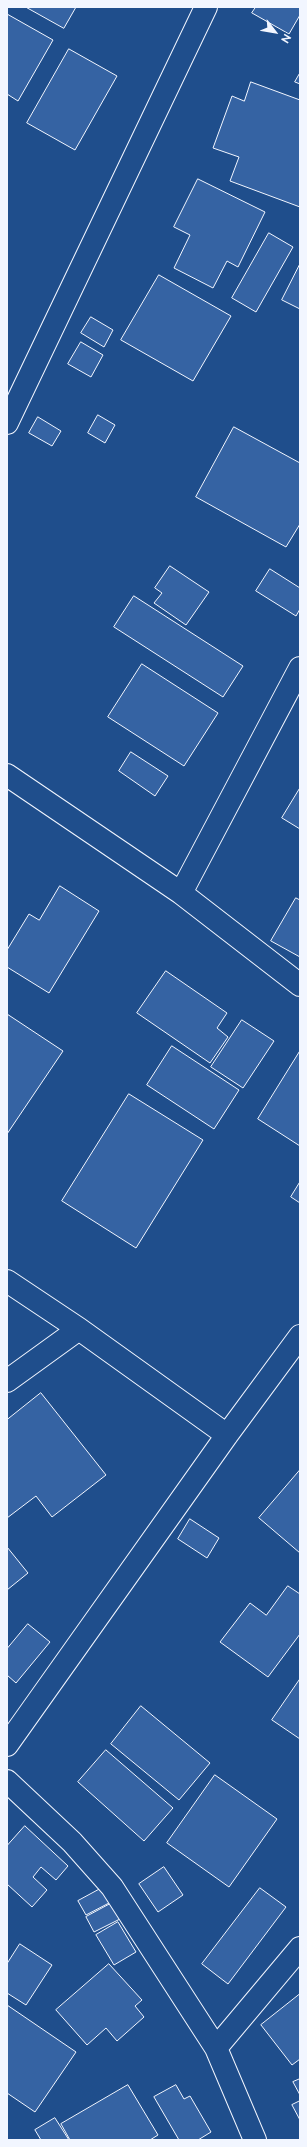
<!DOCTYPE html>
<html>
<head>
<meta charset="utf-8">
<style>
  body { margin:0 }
  #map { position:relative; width:307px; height:2147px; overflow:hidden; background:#1f4e8c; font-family:Raleway,sans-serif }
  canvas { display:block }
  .frame { position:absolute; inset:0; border:8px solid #f2f6ff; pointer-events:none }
  .north { position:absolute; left:255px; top:12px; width:40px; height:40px; -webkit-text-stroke:3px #1f4e8c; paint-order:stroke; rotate:121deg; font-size:11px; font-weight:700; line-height:16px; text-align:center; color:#f2f6ff }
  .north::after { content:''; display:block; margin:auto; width:14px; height:18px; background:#f2f6ff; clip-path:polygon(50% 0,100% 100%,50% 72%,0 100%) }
</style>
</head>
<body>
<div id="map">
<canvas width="307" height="2147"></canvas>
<div class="frame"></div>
<div class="north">N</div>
</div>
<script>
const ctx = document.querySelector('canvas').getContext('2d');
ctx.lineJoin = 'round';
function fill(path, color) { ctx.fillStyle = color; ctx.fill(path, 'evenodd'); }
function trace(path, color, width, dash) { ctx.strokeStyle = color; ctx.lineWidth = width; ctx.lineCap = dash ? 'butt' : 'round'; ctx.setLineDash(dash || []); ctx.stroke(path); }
const building = new Path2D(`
  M26,7H76L64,28Z
  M256,7H300V15L289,34L252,13Z
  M7,14L53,40L18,101L7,94Z
  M69,49L117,76L75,150L27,123Z
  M300,73V84L295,82Z
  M251,82L300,100V207L230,181L239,157L213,148L232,96L244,101Z
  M198,179L265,212L238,267L227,261L213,288L174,268L190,235L174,227Z
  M269,233L293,247L256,312L232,298Z
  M300,264V309L282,300Z
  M159,275L231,316L193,381L121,340Z
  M91,317L113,330L104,347L81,333Z
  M81,342L103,355L91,377L68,364Z
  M98,415L115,425L105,443L88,433Z
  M38,417L61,431L52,446L29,433Z
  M234,427L300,463V524L286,547L196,497Z
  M170,566L209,592L186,625L154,603L162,593L155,588Z
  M270,569L300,588V609L296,616L256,591Z
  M134,596L243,666L223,697L114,627Z
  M142,664L218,713L184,766L108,717Z
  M131,752L168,776L155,796L119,771Z
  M300,788V829L282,818Z
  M60,886L99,911L49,993L7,967V950L29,914L39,920Z
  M296,898L300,900V957L271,941Z
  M166,971L227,1013L217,1028L228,1037L210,1063L137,1013Z
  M7,1014L63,1051L7,1134Z
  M242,1020L274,1041L243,1088L211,1067Z
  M172,1046L239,1090L214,1129L147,1085Z
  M300,1051V1146L258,1119Z
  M129,1094L203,1140L136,1248L62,1201Z
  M300,1182V1203L291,1197Z
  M41,1393L106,1475L52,1517L36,1496L7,1518V1420Z
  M300,1470V1553L259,1518Z
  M190,1519L219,1538L207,1558L178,1539Z
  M7,1547L28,1573L7,1590Z
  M288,1586L300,1594V1634L268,1677L220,1642L250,1603L266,1615Z
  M28,1624L50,1642L16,1683L7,1675V1649Z
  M300,1679V1739L272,1720Z
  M141,1706L210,1763L179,1800L111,1744Z
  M106,1750L173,1808L144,1841L78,1782Z
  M215,1775L277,1819L229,1887L167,1843Z
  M25,1826L68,1866L56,1880L41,1867L33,1877L47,1890L32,1907L7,1884V1846Z
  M164,1867L183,1895L158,1912L139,1884Z
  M102,1888L109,1903L86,1915L78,1901Z
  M260,1888L286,1907L228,1984L202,1964Z
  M112,1903L120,1919L94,1932L86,1917Z
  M118,1922L136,1952L114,1965L96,1935Z
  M20,1944L52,1965L26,2005L7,1993V1964Z
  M109,1964L142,2000L135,2006L144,2017L117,2041L106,2028L87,2045L56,2010Z
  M300,1994V2059L292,2065L261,2025Z
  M7,2005L76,2052L35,2112L7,2093Z
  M300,2079V2095L293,2082Z
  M128,2085L158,2135L150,2140H70L61,2124Z
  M176,2085L184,2099L190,2096L211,2132L198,2140H179L154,2097Z
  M300,2101V2120L292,2105Z
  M55,2118L69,2140H41L35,2130Z`);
fill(building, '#3563a3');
trace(building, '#f2f6ff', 1);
const minor = new Path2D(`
  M7,423L206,7
  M7,775L181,893L300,985
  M181,893L300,668
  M7,1281L79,1329L227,1435
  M7,1381L79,1329
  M7,1745L227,1435L300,1336
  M7,1781L72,1842L112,1887L216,2048L255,2140
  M216,2048L300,1948`);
trace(minor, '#f2f6ff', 24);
trace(minor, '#1f4e8c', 22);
</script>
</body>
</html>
